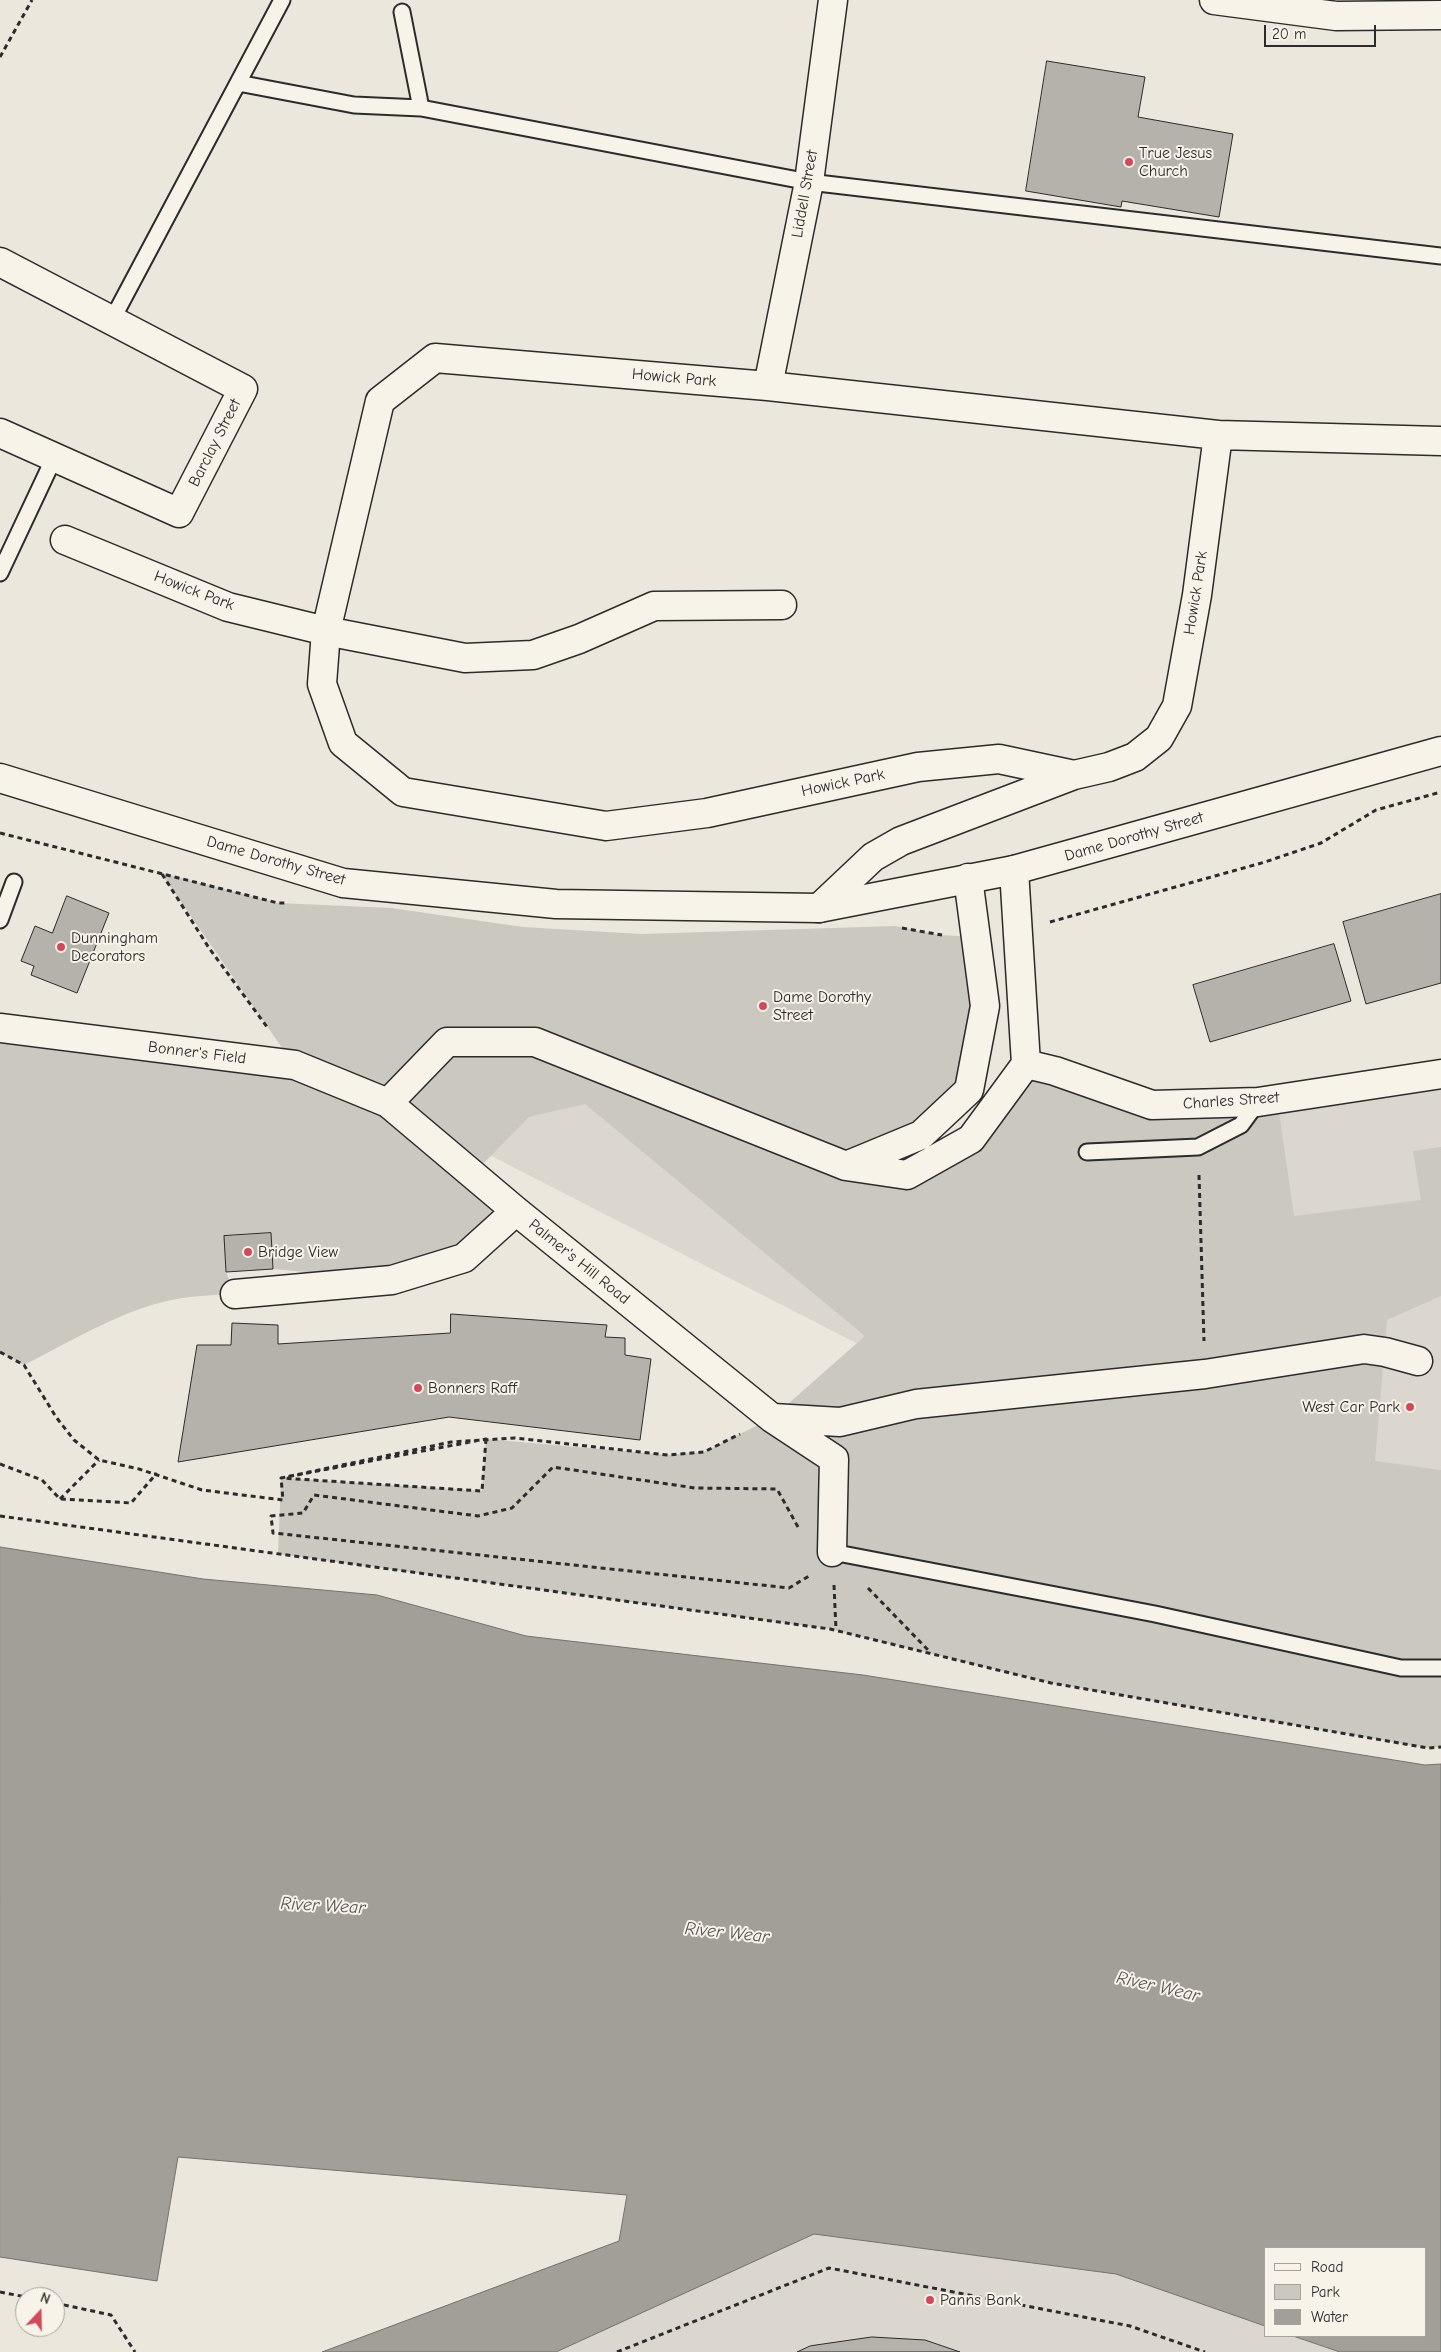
<!DOCTYPE html>
<html>
<head>
<meta charset="utf-8">
<style>
  body { margin:0 }
  #map { position:relative; width:1441px; height:2352px; overflow:hidden; background:#ebe7dd; font-family:"Comic Neue",sans-serif }
  canvas { display:block }
  .legend { position:absolute; left:1264px; top:2247px; width:162px; height:90px; box-sizing:border-box; background:#f7f3e8; border:1px solid #a5a39c; margin:0; padding:6px 9px; list-style:none; font-size:15px; color:#2b2b2b }
  .legend li { display:flex; align-items:center; gap:10px; height:25px }
  .legend b { width:25px; border:1px solid #a5a39c }
  .north { position:absolute; left:15px; top:2287px; width:50px; height:50px; box-sizing:border-box; background:#f7f3e8; border:1px solid #a5a39c; border-radius:50%; rotate:21deg; font-size:14px; font-weight:700; line-height:20px; text-align:center; color:#2b2b2b }
  .north::after { content:''; display:block; margin:auto; width:18px; height:22px; background:#d1495b; clip-path:polygon(50% 0,100% 100%,50% 72%,0 100%) }
  .scale { position:absolute; left:1264px; top:25px; width:112px; height:22px; box-sizing:border-box; border:2px solid #2b2b2b; border-top:0; padding-left:6px; font-size:15px; line-height:18px; white-space:nowrap; color:#2b2b2b; -webkit-text-stroke:4px #f7f3e8; paint-order:stroke }
</style>
</head>
<body>
<div id="map">
<canvas width="1441" height="2352"></canvas>
<ul class="legend">
<li><b style="height:6px;background:#f7f3e8"></b>Road</li>
<li><b style="height:14px;background:#cbc8bf"></b>Park</li>
<li><b style="height:14px;background:#a29f98"></b>Water</li>
</ul>
<div class="north">N</div>
<div class="scale">20 m</div>
</div>
<script>
const ctx = document.querySelector('canvas').getContext('2d');
ctx.lineJoin = 'round';
function fill(path, color) { ctx.fillStyle = color; ctx.fill(path, 'evenodd'); }
function trace(path, color, width, dash) { ctx.strokeStyle = color; ctx.lineWidth = width; ctx.lineCap = dash ? 'butt' : 'round'; ctx.setLineDash(dash || []); ctx.stroke(path); }
function write(font, color, halo, rows, align = 'center') {
  ctx.font = font + ' "Comic Neue",sans-serif'; ctx.lineWidth = 4; ctx.setLineDash([]); ctx.textBaseline = 'middle'; ctx.strokeStyle = halo; ctx.fillStyle = color; for (const [text, x, y, turn = 0] of rows) {
    ctx.save(); ctx.translate(x, y); ctx.rotate((+turn || 0) * Math.PI / 180); ctx.textAlign = isNaN(turn) ? turn : align; if (halo) ctx.strokeText(text, 0, 0); ctx.fillText(text, 0, 0); ctx.restore();
  }
}
fill(new Path2D(`
  M447,1042L907,1175L1139,1101L1441,1074V1643L388,1103Z
  M814,2234L1116,2274L1265,2326V2336H1293L1340,2352H556Z`), '#dbd7ce');
fill(new Path2D(`
  M161,873L278,903L391,908L523,927L641,934L895,926L939,935L976,937L969,1090L848,1166L907,1175L971,1139L1026,1064L1152,1105L1275,1099L1280,1119L1294,1216L1421,1200L1413,1151L1441,1147V1296L1387,1320L1375,1461L1441,1470V1747L1428,1748L1051,1683L830,1629L278,1554L281,1478L482,1491L486,1439L668,1455L704,1452L772,1418L865,1336L585,1104L529,1117L473,1174L516,1211L464,1258L392,1280L273,1269L271,1233L225,1236L226,1272L235,1294C211,1295 186,1296 163,1302C117,1313 66,1344 24,1365L0,1352V1028L294,1065Z`), '#cbc8bf');
const water = new Path2D(`
  M0,1547L203,1579L377,1595L526,1636L863,1675L1425,1765L1441,1764V2352H1340L1293,2336H1425V2248H1265V2326L1116,2274L814,2234L556,2352H322L619,2241L627,2195L178,2157L157,2281L0,2257Z`);
fill(water, '#a29f98');
trace(water, '#72716c', 1);
const building = new Path2D(`
  M1047,61L1145,77L1138,117L1233,134L1219,217L1122,201L1121,207L1026,191Z
  M1441,894V983L1366,1004L1343,922Z
  M67,896L109,913L77,993L31,975L34,966L21,961L35,926L52,933Z
  M1334,944L1351,1001L1210,1042L1193,985Z
  M271,1233L273,1269L226,1272L224,1236Z
  M451,1314L607,1325L605,1337L625,1338V1355L651,1359L640,1440L449,1417L178,1462L197,1345H231L232,1323L278,1325V1344L450,1333Z
  M872,2337L925,2340L960,2352H797L810,2346Z`);
fill(building, '#b5b2ab');
trace(building, '#2b2b2b', 1);
const service = new Path2D(`
  M402,12L421,108L809,182L1441,256
  M238,83L354,105L421,108
  M112,320L282,0
  M0,573L54,458
  M0,920L14,882
  M1087,1152L1198,1147L1241,1125L1258,1102
  M832,1552L1155,1614L1401,1668H1441`);
const minor = new Path2D(`
  M1214,0L1336,16L1441,15
  M0,262L243,389L179,513L0,433
  M768,386L809,182L833,0
  M1218,435L1197,595L1177,706L1159,738L1135,757L1109,767L1074,775L999,759L918,767L707,813L606,826L403,792L343,743L322,684L326,631L380,401L435,358L768,386L1218,435L1441,441
  M65,540L228,607L326,631L465,658L533,655L579,639L654,606L782,605
  M819,908L873,857L901,841L1074,775
  M0,1028L295,1065L388,1103L516,1211L772,1418L834,1459L832,1552
  M1026,1064L1055,1071L1152,1105L1258,1102L1441,1074
  M235,1294L392,1280L464,1258L516,1211
  M773,1418L840,1422L916,1404L1205,1374L1364,1349L1385,1352L1418,1361`);
const tertiary = new Path2D(`
  M388,1103L447,1042H535L846,1166L907,1175L971,1139L1026,1064L1014,870
  M846,1166L921,1135L969,1090L985,1006L968,878`);
const primary = new Path2D(`
  M0,778L343,883L556,904L819,908L1014,870L1441,751`);
trace(service, '#2b2b2b', 19);
trace(minor, '#2b2b2b', 31);
trace(tertiary, '#2b2b2b', 31);
trace(primary, '#2b2b2b', 31);
trace(new Path2D(`
  M0,57L32,0
  M0,833L278,903H287
  M162,874L209,948L267,1027
  M1050,922L1265,862L1321,843L1376,810L1441,792
  M902,928L942,935
  M1199,1175L1204,1341
  M0,1352L24,1365L56,1417L74,1440L99,1460L139,1469L202,1490L283,1500L281,1478L451,1442L515,1438L668,1455L704,1452L740,1434
  M486,1439L482,1491L281,1478Z
  M0,1464L42,1480L60,1499L131,1503L156,1474H154
  M60,1499L99,1460
  M0,1516L830,1629L1051,1683L1428,1748L1441,1747
  M798,1527L777,1489L695,1488L553,1467L512,1508L478,1516L314,1495L303,1513L271,1516L273,1533L789,1588L809,1576
  M834,1585L836,1630
  M868,1588L930,1652
  M0,2292L26,2297
  M55,2303L111,2315L135,2352
  M617,2352L829,2268L1130,2326L1205,2352`), '#2b2b2b', 3, [5, 4]);
trace(service, '#f7f3e8', 15);
trace(minor, '#f7f3e8', 28);
trace(tertiary, '#f7f3e8', 28);
trace(primary, '#f7f3e8', 28);
for (const [x, y, r, color] of [
  [1129,162,5,"#d1495b"],
  [61,947,5,"#d1495b"],
  [763,1006,5,"#d1495b"],
  [248,1252,5,"#d1495b"],
  [418,1388,5,"#d1495b"],
  [1410,1407,5,"#d1495b"],
  [930,2300,5,"#d1495b"]
]) { const dot = new Path2D(); dot.arc(x, y, r, 0, 2 * Math.PI); ctx.fillStyle = color; ctx.fill(dot); trace(dot, '#f7f3e8', 2); }
write('16px', '#2b2b2b', '#f7f3e8', [
  ["True Jesus",1139,153],
  ["Church",1139,171],
  ["Dunningham",71,938],
  ["Decorators",71,956],
  ["Dame Dorothy",773,997],
  ["Street",773,1015],
  ["Bridge View",258,1252],
  ["Bonners Raff",428,1388],
  ["West Car Park",1400,1407,"right"],
  ["Panns Bank",940,2300]
], 'left');
write('16px', '#2b2b2b', '#f7f3e8', [
  ["Liddell Street",805,194,-80],
  ["Howick Park",674,378,5],
  ["Barclay Street",215,443,-63],
  ["Howick Park",194,591,21],
  ["Howick Park",1196,593,-81],
  ["Howick Park",843,783,-12],
  ["Dame Dorothy Street",1134,837,-16],
  ["Dame Dorothy Street",276,861,16],
  ["Bonner's Field",197,1053,7],
  ["Charles Street",1231,1101,-4],
  ["Palmer's Hill Road",579,1262,39]
]);
write('italic 18px', '#555451', '#f7f3e8', [
  ["River Wear",323,1906,3],
  ["River Wear",727,1933,6],
  ["River Wear",1158,1987,13]
]);
</script>
</body>
</html>
